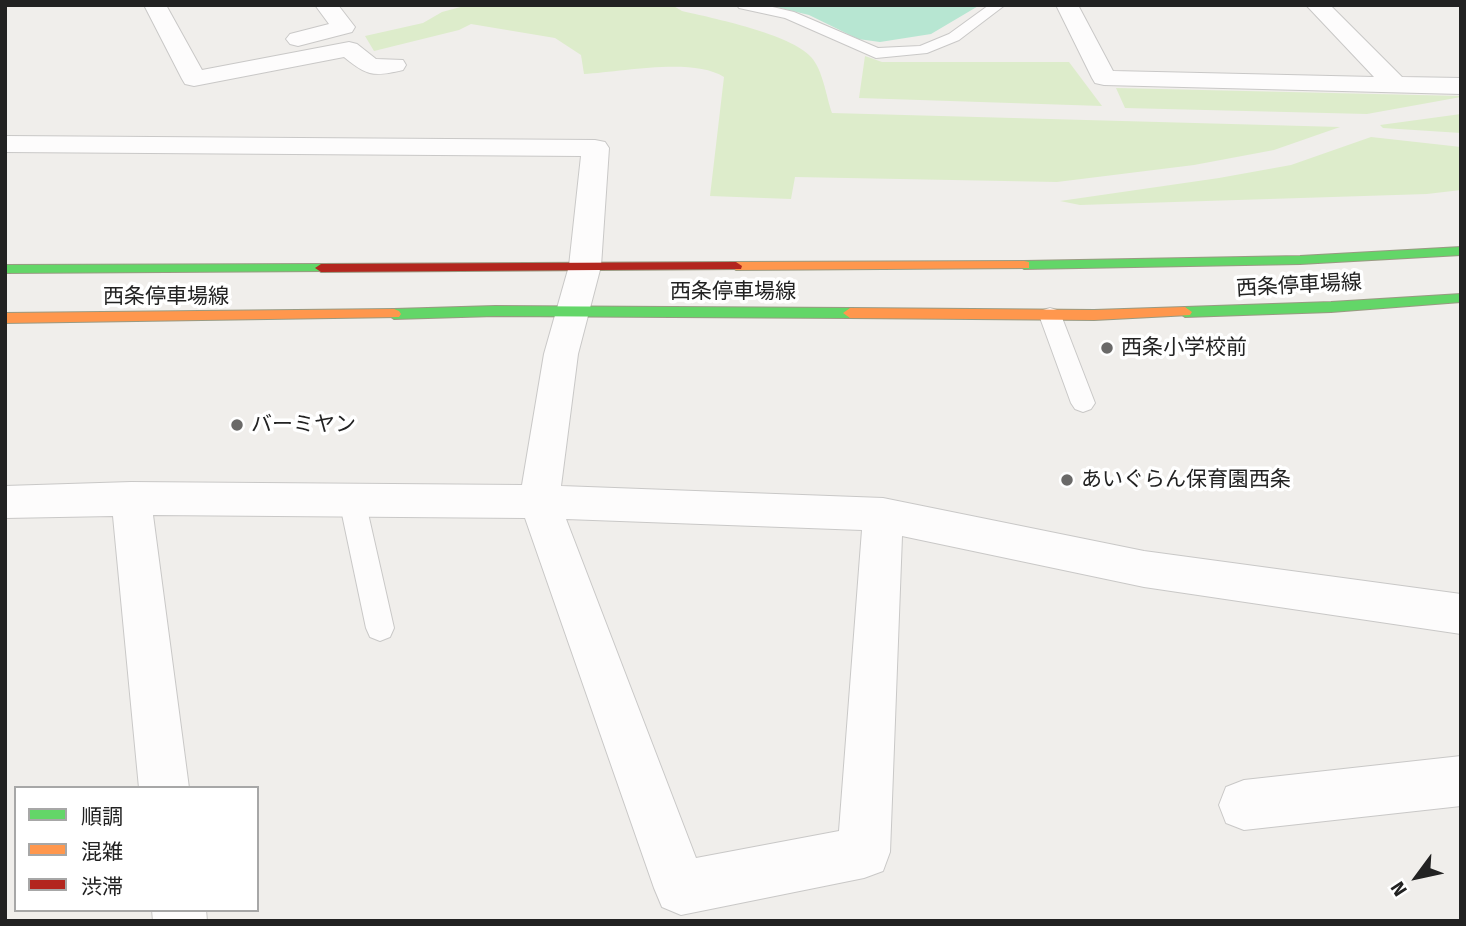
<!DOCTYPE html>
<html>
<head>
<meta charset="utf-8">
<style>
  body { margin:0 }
  #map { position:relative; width:1466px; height:926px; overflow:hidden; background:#f0eeeb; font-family:"Fira Sans","Noto Sans JP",sans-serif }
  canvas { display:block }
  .frame { position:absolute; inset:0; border:7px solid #222; pointer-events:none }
  .legend { position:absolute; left:14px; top:786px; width:245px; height:126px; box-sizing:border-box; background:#fff; border:2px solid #a7a7a7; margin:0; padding:9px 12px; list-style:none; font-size:21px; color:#222 }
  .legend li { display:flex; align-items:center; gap:14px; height:35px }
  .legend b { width:35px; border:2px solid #a7a7a7 }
  .north { position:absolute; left:1382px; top:842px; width:70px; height:70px; -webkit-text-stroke:5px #fff; paint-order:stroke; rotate:237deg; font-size:19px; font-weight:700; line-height:28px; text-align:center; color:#222 }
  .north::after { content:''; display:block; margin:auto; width:24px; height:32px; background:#222; clip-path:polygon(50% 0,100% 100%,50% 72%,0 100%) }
</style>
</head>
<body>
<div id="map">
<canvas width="1466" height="926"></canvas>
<div class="frame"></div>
<ul class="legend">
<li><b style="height:9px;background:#63d668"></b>順調</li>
<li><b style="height:9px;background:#ff974d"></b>混雑</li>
<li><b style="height:9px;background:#b3261e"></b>渋滞</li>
</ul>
<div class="north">N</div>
</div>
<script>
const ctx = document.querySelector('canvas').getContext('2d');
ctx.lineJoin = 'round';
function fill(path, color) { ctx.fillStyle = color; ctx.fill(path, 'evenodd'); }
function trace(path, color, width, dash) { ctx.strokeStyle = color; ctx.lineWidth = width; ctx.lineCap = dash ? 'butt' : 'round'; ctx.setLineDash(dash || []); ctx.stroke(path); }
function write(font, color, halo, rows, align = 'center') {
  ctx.font = font + ' "Fira Sans","Noto Sans JP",sans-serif'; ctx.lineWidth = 7; ctx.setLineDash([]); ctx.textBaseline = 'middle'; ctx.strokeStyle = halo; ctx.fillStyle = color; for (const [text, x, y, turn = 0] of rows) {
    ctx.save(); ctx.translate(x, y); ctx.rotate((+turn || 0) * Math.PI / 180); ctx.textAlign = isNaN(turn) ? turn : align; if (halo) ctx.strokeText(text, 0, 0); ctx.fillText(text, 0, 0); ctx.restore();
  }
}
fill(new Path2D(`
  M468,5H672L682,11C712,18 791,34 811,57C823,70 826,96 832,113L1340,127L1274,150L1194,165L1057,182L795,177L791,199L710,196L724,77C693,57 621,72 584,74L581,55L555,38L471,24L459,30L374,51L365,36L423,23L442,12Z
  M865,56L882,62H1069L1102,106L859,98Z
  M1116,88L1461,96V97L1367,114L1125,108Z
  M1461,114V133L1383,128L1380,125Z
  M1371,137L1461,147V190L1427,194L1080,205L1060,201L1219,178L1291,165Z`), '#ddeccb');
fill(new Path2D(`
  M768,5H980L931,34L880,42L858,39L809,15Z`), '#b7e6d2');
const lane = new Path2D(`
  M737,5H764L794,12L878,48L920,46L949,34L989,5H1005L959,40L927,53L876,58L785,18L739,8Z
  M1050,308L1057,310L1061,315L1095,403L1091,409L1083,412L1075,409L1071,403L1039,315L1043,310Z
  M352,490L361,493L365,500L394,628L390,637L380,641L370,637L366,628L339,500L343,493Z`);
const street = new Path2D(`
  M144,5H166L202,70L349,42L357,44L376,59L403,60L406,65L403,70C373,77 367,76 344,57L194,86L185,84L182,79Z
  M315,5H338L355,27L352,32L298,46L290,44L286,39L290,34L329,24Z
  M1056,5H1078L1113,71L1374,77L1306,5H1330L1402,77L1461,78V94L1104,85L1095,83L1092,78Z
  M5,136L595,140L605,142L609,148L601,266L578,354L561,486L883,498L1144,551L1461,594V634L1144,587L902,536L890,852L883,871L864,878L681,915L662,907L654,888L525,518L153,515L189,788H139L113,516L5,518V486L131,482L522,485L544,354L569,266L581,156L5,152ZM566,519L862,530L839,831L696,858Z
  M1461,756V806L1244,830L1226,823L1219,805L1226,787L1244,780Z
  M152,910H206L207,921H153Z`);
const fast = new Path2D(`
  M1461,247V255L1300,264L1024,269L1018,265L1024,261L1300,256Z
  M321,264L326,265V271L5,273V265Z
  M1461,294V302L1331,312L1185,317L1178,312L1185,307L1331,302Z
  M495,306L850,308L857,313L850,318L495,316L394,319L387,314L394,309Z`);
const slow = new Path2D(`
  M1024,261L1029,262V268L736,270L730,266L736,262Z
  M1185,307L1192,312L1190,315L1094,320L850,318L843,313L850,308L1094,310Z
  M394,309L399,311L401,314L399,317L5,323V313Z`);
const jam = new Path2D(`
  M736,262L742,266L741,269L321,272L315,268L321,264Z`);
trace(lane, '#c9c8c7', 2);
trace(street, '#c9c8c7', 2);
trace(fast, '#999a82', 2);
trace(slow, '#999a82', 2);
trace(jam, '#999a82', 2);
fill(lane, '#fdfcfc');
fill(street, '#fdfcfc');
fill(fast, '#63d668');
fill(slow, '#ff974d');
fill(jam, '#b3261e');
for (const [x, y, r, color] of [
  [1107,348,7,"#6a6968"],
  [237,425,7,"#6a6968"],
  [1067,480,7,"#6a6968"]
]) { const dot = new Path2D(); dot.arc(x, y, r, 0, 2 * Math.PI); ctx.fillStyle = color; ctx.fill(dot); trace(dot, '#fff', 2.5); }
write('21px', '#222', '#fff', [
  ["西条停車場線",1299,286,-3],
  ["西条停車場線",733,292],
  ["西条停車場線",166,297]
]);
write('21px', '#222', '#fff', [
  ["西条小学校前",1121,348],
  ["バーミヤン",251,425],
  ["あいぐらん保育園西条",1081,480]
], 'left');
</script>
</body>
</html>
